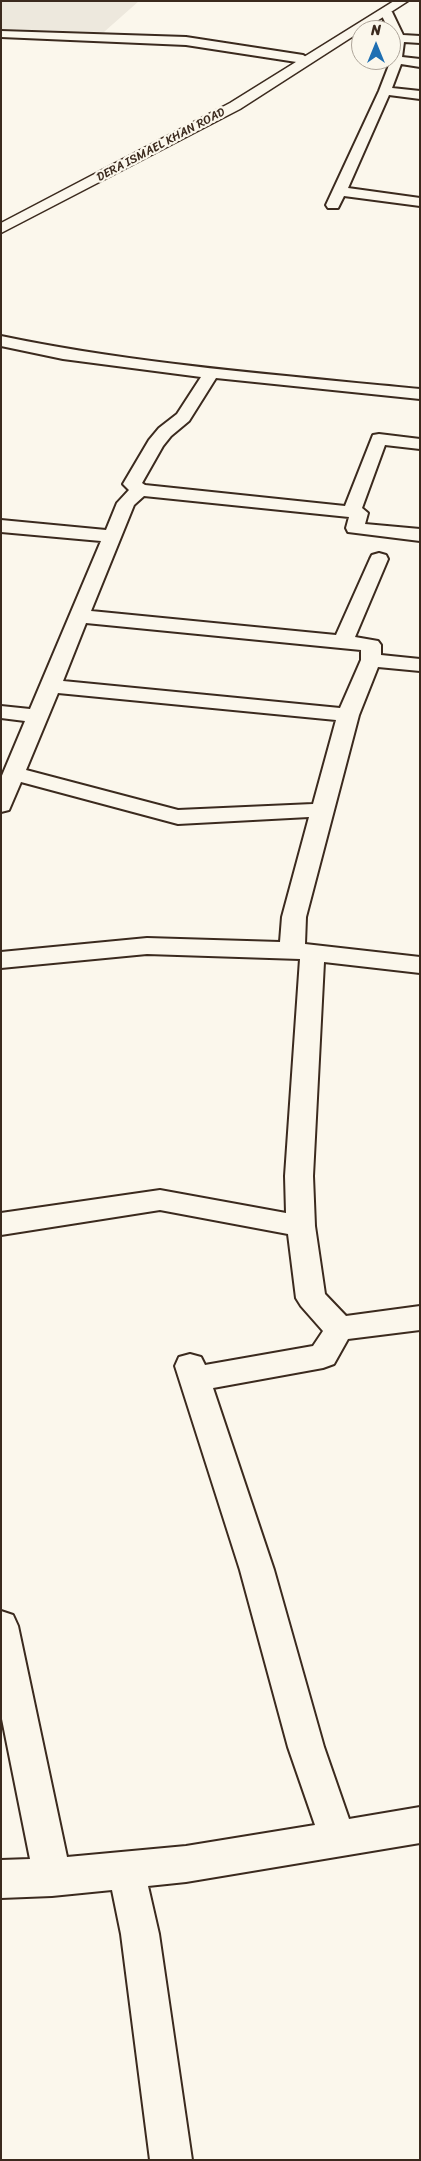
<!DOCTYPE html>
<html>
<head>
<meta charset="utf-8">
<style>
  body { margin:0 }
  #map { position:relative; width:421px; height:2161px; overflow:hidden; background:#fbf7ec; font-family:Sriracha,sans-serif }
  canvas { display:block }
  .frame { position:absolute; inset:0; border:2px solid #3b2a1e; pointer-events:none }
  .north { position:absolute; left:351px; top:20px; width:50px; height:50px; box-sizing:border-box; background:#fbf7ec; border:1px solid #aea59a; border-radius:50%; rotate:0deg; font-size:14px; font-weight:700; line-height:20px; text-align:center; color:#3b2a1e }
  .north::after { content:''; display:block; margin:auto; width:18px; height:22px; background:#1f6fb2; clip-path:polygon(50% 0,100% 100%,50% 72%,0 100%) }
</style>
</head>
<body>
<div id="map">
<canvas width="421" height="2161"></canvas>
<div class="frame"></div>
<div class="north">N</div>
</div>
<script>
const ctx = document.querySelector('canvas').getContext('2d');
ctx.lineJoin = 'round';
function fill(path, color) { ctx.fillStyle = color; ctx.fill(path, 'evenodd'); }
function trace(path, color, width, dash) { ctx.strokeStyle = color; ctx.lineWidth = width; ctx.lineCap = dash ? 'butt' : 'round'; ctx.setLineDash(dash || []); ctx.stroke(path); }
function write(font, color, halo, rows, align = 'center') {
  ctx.font = font + ' Sriracha,sans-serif'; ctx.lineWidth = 4.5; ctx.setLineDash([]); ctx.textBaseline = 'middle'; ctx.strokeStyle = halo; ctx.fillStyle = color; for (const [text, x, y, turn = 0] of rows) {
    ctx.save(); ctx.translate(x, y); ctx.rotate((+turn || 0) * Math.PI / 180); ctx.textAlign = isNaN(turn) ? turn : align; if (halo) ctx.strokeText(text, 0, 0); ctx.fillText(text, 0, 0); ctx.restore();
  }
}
fill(new Path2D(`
  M1,1H139L104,32L1,29Z`), '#ede8dd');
const street = new Path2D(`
  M386,9L392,12L403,35L420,36V43L404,42L402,57L420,59V67L401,64L392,88L420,91V99L389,95L348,188L420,198V206L344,196L338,208H328L326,205L379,91L391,60L393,38L391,30H389L380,12Z
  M1,31L186,37L303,55L309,59L303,63L186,45L1,37Z
  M1,336C139,365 280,375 420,389V399L216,378L189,421L171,436L163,446L142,483L145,485L345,506L373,435L379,434L420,439V449L385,445L362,508L368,513L365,524L420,529V541L348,532L346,528L349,517L144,496L134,505L91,611L336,635L370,559L372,555L379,553L386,555L388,559L355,637L378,641L381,645V655L420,659V671L378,667L359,715L306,917L305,944L420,957V973L324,962L313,1176L315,1226L325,1294L346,1316L420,1306V1330L348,1339L334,1364L323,1368L213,1388L274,1570L324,1747L349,1819L420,1807V1843L186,1882L148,1886L159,1934L192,2160H150L121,1934L112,1890L52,1896L1,1898V1860L30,1859L1,1714V1611L13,1615L18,1626L67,1857L186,1846L315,1825L288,1747L240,1570L175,1366L179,1357L190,1354L201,1357L205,1365L313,1346L323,1331L301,1306L296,1298L288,1234L160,1210L1,1235V1213L160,1190L286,1213L285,1176L300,959L147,954L1,968V952L147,938L280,942L282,917L309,817L178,824L21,782L9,810L1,812V778L25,721L1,718V706L30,709L101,541L1,532V520L106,530L117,503L129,490L123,484L149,440L159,428L177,414L201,377L63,359L1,346ZM86,623L361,650V660L340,708L63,681ZM58,693L336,720L313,804L178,810L26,770Z`);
const highway = new Path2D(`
  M394,1H408L240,109L1,233V223L230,103Z`);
trace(street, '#3b2a1e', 4);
trace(highway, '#3b2a1e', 3);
fill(street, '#fbf7ec');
fill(highway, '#fbf7ec');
write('12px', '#3b2a1e', '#fbf7ec', [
  ["DERA ISMAEL KHAN ROAD",161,145,-28]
]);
</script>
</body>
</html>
